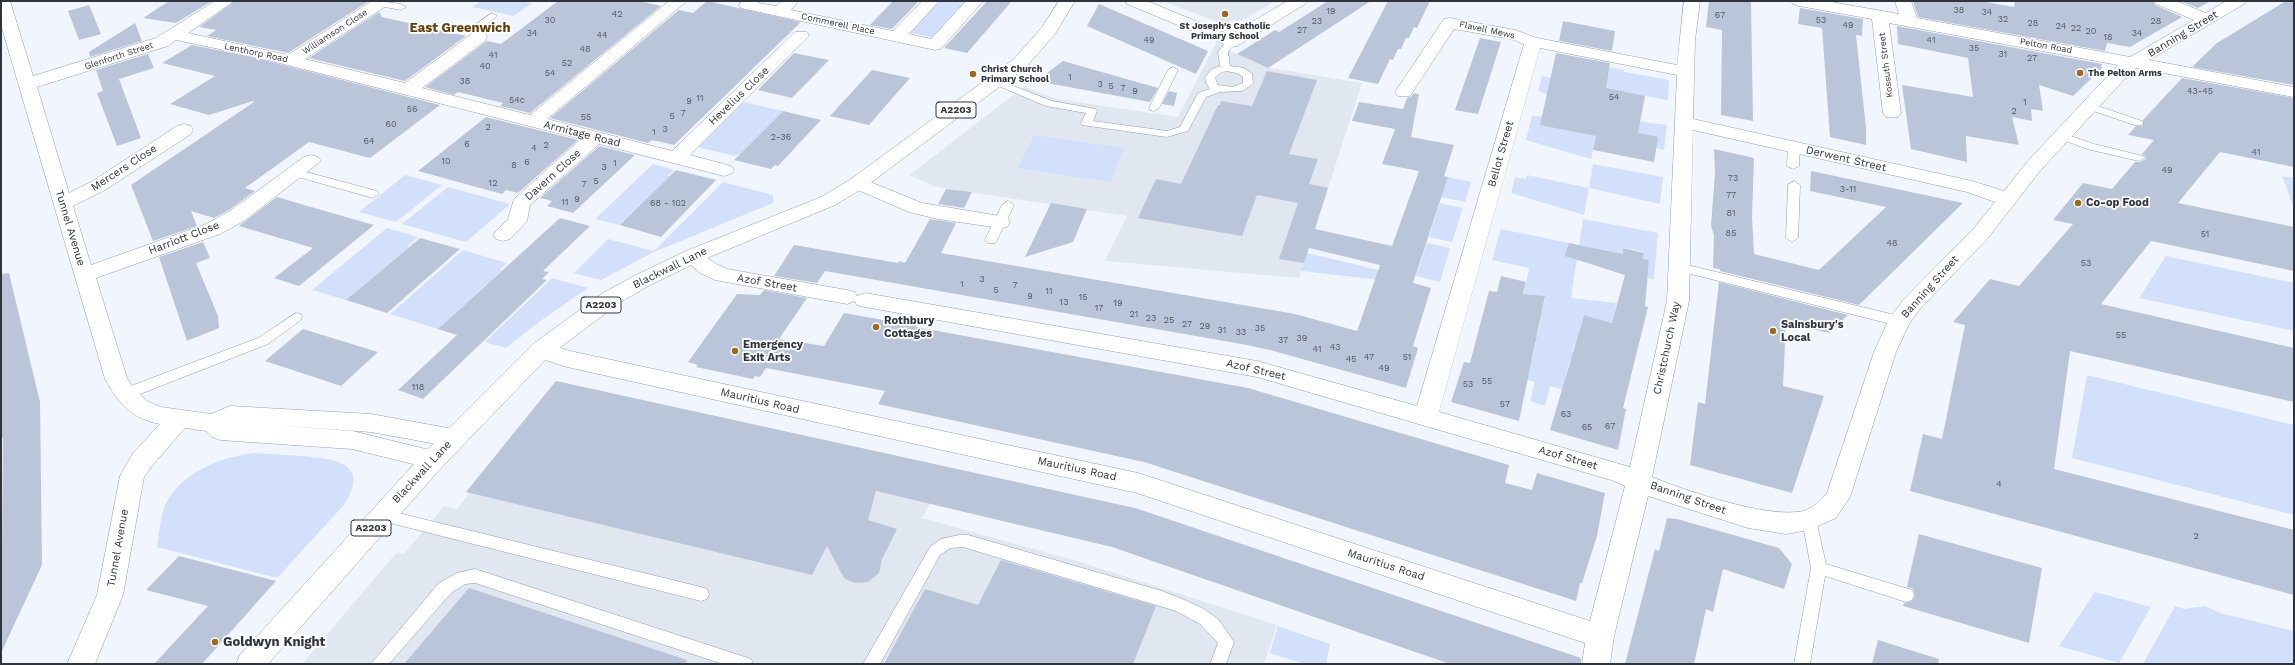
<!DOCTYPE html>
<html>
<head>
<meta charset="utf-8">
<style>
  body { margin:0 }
  #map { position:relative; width:2295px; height:665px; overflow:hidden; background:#f1f6fe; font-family:"Work Sans",sans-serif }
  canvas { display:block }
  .frame { position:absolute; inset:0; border:2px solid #2f333c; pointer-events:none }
</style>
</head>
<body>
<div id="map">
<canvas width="2295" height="665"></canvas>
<div class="frame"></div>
</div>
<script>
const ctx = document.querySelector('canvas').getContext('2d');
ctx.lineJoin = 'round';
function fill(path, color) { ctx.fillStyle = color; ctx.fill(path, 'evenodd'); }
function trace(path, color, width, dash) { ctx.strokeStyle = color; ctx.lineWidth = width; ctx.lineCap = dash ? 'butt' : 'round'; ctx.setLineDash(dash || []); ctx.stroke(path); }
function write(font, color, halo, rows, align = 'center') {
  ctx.font = font + ' "Work Sans",sans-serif'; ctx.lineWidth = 3.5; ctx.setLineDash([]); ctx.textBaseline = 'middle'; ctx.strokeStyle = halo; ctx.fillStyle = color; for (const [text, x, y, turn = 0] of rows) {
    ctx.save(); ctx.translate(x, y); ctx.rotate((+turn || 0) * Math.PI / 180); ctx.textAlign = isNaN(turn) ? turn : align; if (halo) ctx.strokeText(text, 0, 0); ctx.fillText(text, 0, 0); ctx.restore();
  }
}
fill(new Path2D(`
  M1162,1H1275L1241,21L1218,22Z
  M1217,41L1231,51L1265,67L1362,83L1299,278L1105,261L1127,216L936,187L909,175L1024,87L1057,99L1178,117Z
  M556,381L950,468L922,518L1077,561L1277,625L1264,664H302L397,552L404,554L444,506L457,509L469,493L466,492Z`), '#e1e7f1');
fill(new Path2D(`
  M481,1H520L532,3L514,16L472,7Z
  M937,1H968L935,38L907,32Z
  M1609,67L1624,70V72L1669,80L1668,100L1606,89L1583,106L1538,91L1542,76L1551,78Z
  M743,102L783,111L740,154L735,156L697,147Z
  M1532,116L1637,121L1667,125L1664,150L1596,136L1591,159L1526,140Z
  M1034,135L1124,148L1110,182L1018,168Z
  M653,164L674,170L668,175L670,176L620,225L595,219Z
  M1593,164L1663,177L1660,204L1589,188L1584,215L1511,193L1515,177L1526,179L1527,175L1589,188Z
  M405,175L442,185L396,222L359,212Z
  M2282,176L2294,178V208Z
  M1448,177L1471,182L1465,202L1441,197Z
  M723,182L773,195V203L654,252L601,280L574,273L608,239L654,251Z
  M448,187L510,204L466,242L402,224Z
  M1440,203L1463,208L1452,242L1429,237Z
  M1583,219L1658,233L1654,279L1647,278L1649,260L1643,259L1644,252L1624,248L1623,254L1579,245L1571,298L1617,303L1612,323L1584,315L1579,330L1607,339L1606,345L1577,337L1572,353L1601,362L1599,368L1570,360L1565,377L1594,386L1575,393L1550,386L1545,406L1530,401L1535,382L1523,378L1504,354L1532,360L1536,343L1509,336L1510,330L1537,336L1541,320L1514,313L1516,306L1542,312L1545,297L1524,294L1529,268L1492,260L1501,229L1579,245Z
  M387,228L418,237L408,246L409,247L346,300L312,290Z
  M1427,243L1450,248L1440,282L1416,276Z
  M463,250L507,263L500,269L502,270L438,329L390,314Z
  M1307,253L1383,271L1381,280L1301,271Z
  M2166,256L2294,283V331L2139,298Z
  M552,278L588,288L543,319L506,348L485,342Z
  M2087,375L2294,425V515L2072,458Z
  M256,453C271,454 287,455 302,456C336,459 372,463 343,506L277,578L157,547C159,534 160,520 164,508C178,473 222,456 256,453Z
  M2095,592L2151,607L2119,663L2059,646Z
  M2175,606L2184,609L2205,606L2220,613L2294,631V664H2143Z
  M1278,626L1330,644L1326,664H1305L1270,653Z`), '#d3e0fc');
fill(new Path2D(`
  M169,1H212L176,23L143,18Z
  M235,1H369L288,53L207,36L216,30L199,27Z
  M558,1H639L661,6L530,113L500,106L503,103L458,92L454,95L425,87L487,41L501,44Z
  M707,1L801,22L674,145L652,140L648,143L550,118L679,10L693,13Z
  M893,1H919L892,29L870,25Z
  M987,1H1012L967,53L944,48Z
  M1328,1H1371L1268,68L1237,54L1275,30L1279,32Z
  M1388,1H1430L1417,28L1414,27L1409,38H1406L1401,49H1398L1393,60L1390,59L1378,84L1348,78Z
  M1709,1H1751L1753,121L1721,115L1722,30L1706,27Z
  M1913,1H1980L2014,7L2015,1H2153L2155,5L2182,17L2130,47L2107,43L2105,51L1918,17Z
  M2180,1H2211L2198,8Z
  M2286,1H2294V85L2192,67L2217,43Z
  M1099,4L1208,51L1196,74L1087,26Z
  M89,5L101,34L79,40L68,11Z
  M1800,8L1863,19L1862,36L1856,35L1866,128V145L1830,137L1822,28L1798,24Z
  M379,12L382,17L466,36L405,81L309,58Z
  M1563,21L1615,31L1612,51L1559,41Z
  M135,23L142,41L90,57L89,52Z
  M1897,26L2102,64L2101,69L2073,96L2039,85L2043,111L2031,109L2032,121L2012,117L2019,145L1966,136L1967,162L1911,149L1902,85L1973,97L1968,58L1898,44Z
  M1480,38L1501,42L1478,114L1455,110Z
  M192,45L248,56L440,105L370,158L309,142L245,188L255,191L229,210L214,218L191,211L197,226L153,241L131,185L254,102L253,101L209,115L170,104L215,76L162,63Z
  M794,53L829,60L792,98L758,90Z
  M1556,53L1610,63L1606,88L1645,96L1638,133L1658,137L1654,162L1593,150L1596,136L1540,125Z
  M148,54L154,68L119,79L141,138L117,146L97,93L103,91L96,70Z
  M1063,61L1158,88L1150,102L1036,81Z
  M872,70L910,78L869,125L830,116Z
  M1267,71L1317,80L1289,154L1318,159L1309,184L1328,188L1315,229L1392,246L1419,171L1382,164L1395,129L1352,121L1359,102L1403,109L1407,98L1411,97L1414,93L1419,94L1411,137L1454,145L1444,176L1448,177L1413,283L1431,288L1413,346L1418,348L1406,388L1270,350L1247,345L825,271L817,283L774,276L794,245L898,263L899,261L905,263L930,219L956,223L941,253L1295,314L1357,331L1380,265L1309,248L1304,263L1279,259L1298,203L1257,195L1242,236L1138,218L1156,179L1181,184L1218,105H1220L1221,101L1252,106Z
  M2182,78L2294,98V167L2220,152L2178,203L2294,227V271L2151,241L2101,304L2294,348V402L2070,351L2054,469L2294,530V595L1910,491L1923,434L1942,439L1965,325L1953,322L1990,279L2019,286L2073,224L2053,220L2083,183L2112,189L2135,162H2140L2146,159V157L2142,154L2154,140L2128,135L2136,126H2143V120Z
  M1169,91L1177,93L1174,106L1162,104Z
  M783,111L821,120L778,166L775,165L771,169L734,160Z
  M486,117L578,140L518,193L506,190L502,194L418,171Z
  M599,146L635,155L573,213L547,206L552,201L540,198Z
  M1714,149L1754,158L1752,216L1754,254L1819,270L1886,207L1810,191L1811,171L1963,203L1859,305L1720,271V269L1713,268L1714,235L1711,226L1715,173Z
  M676,170L716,180L661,237L620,225Z
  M946,189L972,192L964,208L938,204Z
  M277,197L311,207L374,225L299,286L274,278L313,248L239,226Z
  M1051,203L1087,209L1073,242L1025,257Z
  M560,218L590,226L543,271L549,272L542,279L547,280L423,399L398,390L457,335L438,329Z
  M420,238L460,249L387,313L346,300Z
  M203,242L210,258L196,263L218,316L219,328L187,341L159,257Z
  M1569,243L1623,254V248L1644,253L1643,259L1649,260L1645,306L1648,307L1623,408L1626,409L1618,450L1550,430L1584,315L1612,323L1625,275L1565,256Z
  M9,273L40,402L42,565L1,653L3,438H1V274Z
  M1501,276L1526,282L1523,294L1545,296L1519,421L1451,402L1464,362L1470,363L1489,291L1497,292Z
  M1719,282L1848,315L1829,333L1786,323L1783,386L1824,396L1792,493L1690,465L1698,402L1705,404Z
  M764,290L807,298L779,339L824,346L844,313L917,326L916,327L1248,388L1509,465L1505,483L1532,490L1537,473L1605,493L1597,536L1582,583H1580L1576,601L1144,462L878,404L885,391L766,368L760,377L755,376L753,379L696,367L698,365L688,362L737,294L760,295Z
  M303,329L378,352L341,386L265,361Z
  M556,381L1135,508L1581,658V664H1450L1112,547L876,491L868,520L897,529L882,559L879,573L868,582L854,583L844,578L827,546L812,575L466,492Z
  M1667,518L1677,519L1779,548L1792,564L1784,589L1723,569L1713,612L1706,609L1694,664H1625L1655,549L1659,551Z
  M1919,534L2042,568L2029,643L1903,606L1904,603L1912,601L1915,596L1913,589L1907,587Z
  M179,556L276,581L202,664H154L208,606L146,590Z
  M1001,560L1156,606L1133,664H884L925,589L978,605Z
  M469,588L687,660L686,664H404Z
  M1878,640L1939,659L1938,664H1872Z`), '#bbc5da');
const lane = new Path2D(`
  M377,1L401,4L406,7L401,10L380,6L377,5Z
  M492,13L497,16L482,28L484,37L483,39H475L472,27Z
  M1231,39L1236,42L1228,52L1230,66L1244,68L1252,74L1253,84L1242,91L1220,92L1206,97L1188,131L1167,137L1082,125L1081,123L1086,113L1046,106L989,82L990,80H998L1052,101L1096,109L1097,111L1093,121L1167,131L1180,127L1198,93L1210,89L1206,83L1205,77L1212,69L1220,66L1218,52L1227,40ZM1226,71L1237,73L1243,77V83L1232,87L1218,85L1215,78L1220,73Z
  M1173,67L1178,70L1159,108L1154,111L1150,110L1149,108L1168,70Z
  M2089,103L2142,121L2143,123L2142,125H2134L2085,108V104Z
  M2062,133L2094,144L2143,156L2145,158L2139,161L2087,149L2058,138L2057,136Z
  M1794,144L1800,147L1799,166L1793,169L1787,166L1788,147Z
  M295,169L377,191L379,194L373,198L291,175L289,173L291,171Z
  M1794,181L1800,185L1798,238L1792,242L1786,238L1788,185Z
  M1008,201L1014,205L997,240L995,243H987L985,240L1002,205Z
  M1679,263L1899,316L1905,321L1899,326L1675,270L1673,267L1675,264Z
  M296,313L301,314L302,317L301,320L268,344L130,398H120L118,394L120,390L258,338Z
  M382,509L701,587L707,589L709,594L707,599L701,601L382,521L377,519L375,515L377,511Z
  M1809,514L1814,516L1816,520L1826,564L1912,590L1914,595L1912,600L1906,602L1825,576L1810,664H1794L1811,568L1802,520L1804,516Z
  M959,535H968L1162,591L1187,601L1204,609L1219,620L1234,642L1226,664H1210L1218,643L1200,624L1176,611L963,547L951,548L940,555L880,664H863L930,547L941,539Z
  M475,569L745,657L751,659L753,664H723L475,583L465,584L451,593L389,664H371L439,583L457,573Z`);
const street = new Path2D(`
  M1,1H10L33,76L156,38L215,1H234L188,33L288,55L372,1H387L388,3L386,6L305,59L405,83L473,33H485L487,37L485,41L422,88L530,115L669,1H687L547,119L672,151L795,32H807L809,36L690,155L731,166L734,170L731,174L724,176L599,144L530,205L527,221L510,239L503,241L496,239L493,234L508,219L514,199L581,139L248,55L176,40L168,46L37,87L69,193L91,182L177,126L184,124L191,126L193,130L191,134L105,190L73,206L91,265L206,224L230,211L304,157L311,155L318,157L321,161L244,221L220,234L96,278L127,378L133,388L147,401L161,407L211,414L230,406L371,414L453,429L461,432L465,438L461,444L453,447L371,432L272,425L352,431L442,453L445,460L442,467L433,469L352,449L220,440L212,437L206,431L185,428L151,467L144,477L123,595L95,664H67L97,595L120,476L133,453L160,424C132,419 118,403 105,379L1,25Z
  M742,1H759L758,3L776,6L782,1H796L797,3L791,10L893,31L922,1H939L909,34L931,39L966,1H983L941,49L935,50L741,8L739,5Z
  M1125,1H1147L1230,35L1287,1H1307L1305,4L1237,46L1231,47L1127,4Z
  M1684,1H1700L1695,40L1693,119L1972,181L2004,191L2026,163L2118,65L1889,23L1901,113L1898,117H1886L1883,113L1872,19L1799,6L1793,4L1791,1H1826L1899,14L1895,1H1911L1917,18L2130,57L2194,20L2156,4L2154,1H2176L2206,13L2226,1H2246L2244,4L2149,60L2294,87V97L2136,68L2133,70L2040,171L1988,238L1919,310L1909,324L1896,352L1850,497L1836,518L1809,530L1786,534L1748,528L1648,496L1614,636L1610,664H1582L1585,643L1137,493L567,367L533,356L530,350L533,344L541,342L570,351L1138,473L1590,621L1625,486L1611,480L1257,377L865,307L857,305L855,301L847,304L715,280L698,272L683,256L686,251C699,248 702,254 712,261C716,265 722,266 727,269L847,290L855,292L857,296L865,293L1257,361L1417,406L1524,44L1511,39L1454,29L1410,96H1398L1395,92L1444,19L1450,18L1515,30L1537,38L1677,65ZM1540,48L1677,75L1667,301L1630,467L1439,412ZM1693,130L1967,192L1995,202L1974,228L1903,300L1888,321L1874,352L1827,493C1820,501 1814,508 1803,511C1769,519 1686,491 1652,477L1689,301Z
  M858,177L922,203L1000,216L1007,217L1010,222L1007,227L1000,228L938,219L909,212L851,187L848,183L851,179Z`);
const primary = new Path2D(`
  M1059,1H1075L1055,34L1026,67L865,187L835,205L700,261L650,285L619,303L549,356L442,467L268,664H236L240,655L424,453L533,344L603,293L636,275L686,251L821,197L851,179L1014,59L1042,27Z`);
trace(lane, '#929cb1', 1);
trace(street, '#929cb1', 1);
trace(primary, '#929cb1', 1);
fill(lane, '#fff');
fill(street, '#fff');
fill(primary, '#fff');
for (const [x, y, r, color] of [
  [1225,14,4,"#9c691e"],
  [2080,73,4,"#9c691e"],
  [973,74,4,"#9c691e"],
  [2078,203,4,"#9c691e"],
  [876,327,4,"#9c691e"],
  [1773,331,4,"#9c691e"],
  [735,351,4,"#9c691e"],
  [215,642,4,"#9c691e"]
]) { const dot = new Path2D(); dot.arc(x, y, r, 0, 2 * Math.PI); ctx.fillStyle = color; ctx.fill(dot); trace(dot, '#fff', 1.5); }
write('9px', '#525864', null, [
  ["38",1959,10],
  ["19",1331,11],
  ["34",1987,12],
  ["42",617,14],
  ["67",1720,15],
  ["32",2003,19],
  ["30",550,20],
  ["53",1821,20],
  ["23",1317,21],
  ["28",2156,21],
  ["28",2033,23],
  ["49",1848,25],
  ["24",2061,26],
  ["22",2076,28],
  ["27",1302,30],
  ["20",2091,31],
  ["34",532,33],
  ["34",2137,33],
  ["44",602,35],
  ["18",2108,37],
  ["49",1149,40],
  ["41",1931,40],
  ["35",1974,48],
  ["48",585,49],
  ["31",2003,54],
  ["41",493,55],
  ["27",2032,58],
  ["52",567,63],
  ["40",485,66],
  ["54",550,73],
  ["1",1070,77],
  ["38",465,81],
  ["3",1100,84],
  ["5",1111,86],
  ["7",1123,88],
  ["9",1135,91],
  ["43-45",2200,91],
  ["54",1614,97],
  ["11",700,98],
  ["54c",517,100],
  ["9",689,101],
  ["1",2025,102],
  ["56",412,109],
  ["2",2014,111],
  ["7",683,113],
  ["5",672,116],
  ["55",586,117],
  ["60",391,124],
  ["2",488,127],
  ["3",665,129],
  ["1",654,132],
  ["2-36",781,137],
  ["64",369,141],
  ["6",467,144],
  ["2",546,145],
  ["4",534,148],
  ["41",2256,152],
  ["10",446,161],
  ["6",527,162],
  ["1",615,163],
  ["8",514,165],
  ["3",604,167],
  ["49",2167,170],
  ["73",1733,178],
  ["5",596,181],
  ["12",493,183],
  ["7",584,184],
  ["3-11",1848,189],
  ["77",1731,195],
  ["9",577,199],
  ["11",565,202],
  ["68 - 102",668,203],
  ["81",1731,213],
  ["85",1731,233],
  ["51",2205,234],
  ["48",1892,243],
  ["53",2086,263],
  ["3",982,279],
  ["1",962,284],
  ["7",1015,285],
  ["5",996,290],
  ["11",1049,291],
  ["9",1030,296],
  ["15",1083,297],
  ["13",1064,302],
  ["19",1118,303],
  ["17",1099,308],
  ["21",1134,314],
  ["23",1151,318],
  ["25",1169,320],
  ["27",1187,324],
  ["29",1205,326],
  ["35",1260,328],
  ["31",1222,330],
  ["33",1241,332],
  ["55",2121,335],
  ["39",1302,338],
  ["37",1283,340],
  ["43",1335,347],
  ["41",1317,349],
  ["47",1369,357],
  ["51",1407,357],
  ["45",1351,359],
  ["49",1384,368],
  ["55",1487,381],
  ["53",1468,384],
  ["118",418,387],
  ["57",1505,404],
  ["63",1566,414],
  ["67",1610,426],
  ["65",1587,427],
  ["4",1999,484],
  ["2",2196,536]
]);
write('9px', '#2f333c', '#fff', [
  ["Commerell Place",838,24,12],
  ["Flavell Mews",1487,30,12],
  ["Williamson Close",335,32,-33],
  ["Pelton Road",2046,46,10],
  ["Lenthorp Road",256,53,12],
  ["Glenforth Street",119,56,-18],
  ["Kossuth Street",1886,65,-97]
]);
write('bold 9px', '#2f333c', '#fff', [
  ["St Joseph's Catholic",1225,26,"center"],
  ["Primary School",1225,36,"center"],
  ["Christ Church",981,69],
  ["Primary School",981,79],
  ["The Pelton Arms",2088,73]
], 'left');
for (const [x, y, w] of [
  [956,110,40],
  [601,305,40],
  [371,528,40]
]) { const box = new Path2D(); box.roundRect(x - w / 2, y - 8, w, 16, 3); ctx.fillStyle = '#fff'; ctx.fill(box); trace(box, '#2f333c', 1); }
write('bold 10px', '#2f333c', null, [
  ["A2203",956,110],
  ["A2203",601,305],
  ["A2203",371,528]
]);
write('11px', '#2f333c', '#fff', [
  ["Banning Street",2183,34,-31],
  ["Hevelius Close",739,96,-44],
  ["Armitage Road",582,134,14],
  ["Bellot Street",1501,154,-74],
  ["Derwent Street",1846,159,13],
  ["Mercers Close",124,168,-33],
  ["Davern Close",553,175,-42],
  ["Tunnel Avenue",70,228,73],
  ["Harriott Close",184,238,-21],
  ["Blackwall Lane",670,268,-26],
  ["Azof Street",767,283,10],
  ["Banning Street",1930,287,-48],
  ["Christchurch Way",1667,348,-78],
  ["Azof Street",1256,370,13],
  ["Mauritius Road",760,401,13],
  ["Azof Street",1568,458,16],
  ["Mauritius Road",1077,469,12],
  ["Blackwall Lane",422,472,-47],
  ["Banning Street",1688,498,19],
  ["Tunnel Avenue",118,548,-80],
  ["Mauritius Road",1386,565,18]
]);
write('bold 11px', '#2f333c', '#fff', [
  ["Co-op Food",2086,203],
  ["Rothbury",884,321],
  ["Cottages",884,334],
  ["Sainsbury's",1781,325],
  ["Local",1781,338],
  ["Emergency",743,345],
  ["Exit Arts",743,358]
], 'left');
write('bold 13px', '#603e07', '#fff', [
  ["East Greenwich",460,28]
]);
write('bold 13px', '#2f333c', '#fff', [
  ["Goldwyn Knight",223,642]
], 'left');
</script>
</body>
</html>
